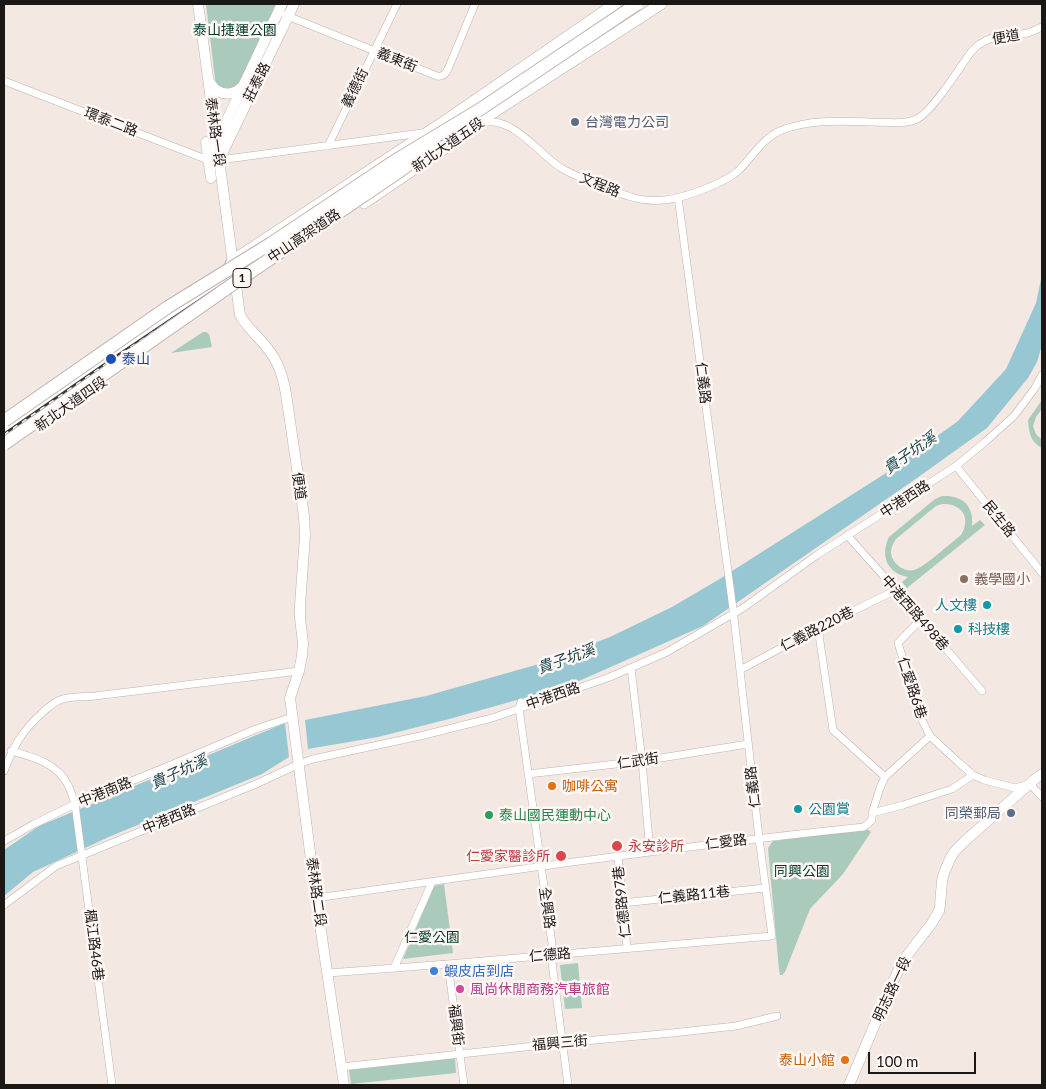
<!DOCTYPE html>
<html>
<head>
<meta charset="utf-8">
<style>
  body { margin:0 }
  #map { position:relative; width:1046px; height:1089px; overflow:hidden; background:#f4e8e3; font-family:Lato,sans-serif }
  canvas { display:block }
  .frame { position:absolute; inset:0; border:5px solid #1b1715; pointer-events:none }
  .scale { position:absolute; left:868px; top:1052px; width:108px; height:22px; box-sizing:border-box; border:2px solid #1b1715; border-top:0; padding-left:6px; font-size:15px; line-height:18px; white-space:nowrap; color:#1b1715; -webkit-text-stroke:4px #fef7f4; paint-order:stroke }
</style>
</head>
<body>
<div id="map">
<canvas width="1046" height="1089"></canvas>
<div class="frame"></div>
<div class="scale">100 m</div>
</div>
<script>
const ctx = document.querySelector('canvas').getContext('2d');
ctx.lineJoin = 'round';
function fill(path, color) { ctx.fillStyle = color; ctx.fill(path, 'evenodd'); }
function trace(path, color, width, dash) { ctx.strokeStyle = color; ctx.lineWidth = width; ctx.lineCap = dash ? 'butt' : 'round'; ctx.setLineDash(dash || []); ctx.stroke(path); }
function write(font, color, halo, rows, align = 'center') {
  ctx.font = font + ' Lato,"Noto Sans TC",sans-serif'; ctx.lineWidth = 5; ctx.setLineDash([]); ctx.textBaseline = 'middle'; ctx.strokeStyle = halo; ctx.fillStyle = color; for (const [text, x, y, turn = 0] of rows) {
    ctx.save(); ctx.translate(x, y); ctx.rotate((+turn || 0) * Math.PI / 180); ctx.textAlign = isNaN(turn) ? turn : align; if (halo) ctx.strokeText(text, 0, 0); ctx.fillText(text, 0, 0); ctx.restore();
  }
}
fill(new Path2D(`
  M206,4H276L239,84L230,91L217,86L215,79Z
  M203,332H206L209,334L212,347L171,353Z
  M1042,400V409L1036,417L1033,426L1036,434L1042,440V448C1030,442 1029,432 1028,420Z
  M942,496C962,495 974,505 972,526L980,520L985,525L907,588L902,582L908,577C887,573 880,556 889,537L935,499ZM942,504C961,503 972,517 961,535C952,542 923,568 914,570C906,572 898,567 894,561C889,554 891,546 896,539L936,506Z
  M867,829L871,832L843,874L810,909L785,972L782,975H780L779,970L768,848L773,841Z
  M444,884L453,953L403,959L434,886Z
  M578,963L582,1008L565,1009L560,965Z
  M455,1058L456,1073L351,1084L349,1070Z`), '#aacbbb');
fill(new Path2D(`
  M1042,274V345L1037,362L1028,378L987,428L917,478L703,626L570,685L453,718L378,737L308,749L305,720L426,696L539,664L610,637L672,607L718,580L886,473L958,421L1006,369L1036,303Z
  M285,723L289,757L262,774L111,836L33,872L4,896V850L39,826Z`), '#97c7d2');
const street = new Path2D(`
  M285,15L437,76C443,77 446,74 448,69L475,4
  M4,81L208,160H219L422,133
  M482,123C485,123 489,121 493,122C517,123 541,155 561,168C573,175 586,180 599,185C609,189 620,194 631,197C641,200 654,201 665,200C684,198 723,184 738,171C753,157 762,138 782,130C810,119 842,121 872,122C886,122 904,125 917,119C932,112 960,67 971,52L978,45L985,41L992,38L1028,33L1042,27
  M328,146L397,4
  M956,466L1042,573
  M847,535L896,590L982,691
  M921,619L898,643L922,720L930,736L957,761L973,775L984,780L1015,788L1030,784L1042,797
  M818,628L833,730L885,777
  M631,668L642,761L650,852
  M740,670L818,628L896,590
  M521,702L519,708L552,944L551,955L568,1085
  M11,751C33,757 57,763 68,785C71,791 73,798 75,804L112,1085
  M4,771C13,747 22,731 41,714C47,708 53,703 60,700C70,696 84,697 95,696L299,671
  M528,774L642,761L748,744
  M872,813L903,805L952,789L973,775
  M4,841L34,824L75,804L166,767L256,729L292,717
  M618,856L627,948
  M316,898C498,872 681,846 864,827L872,820V813L880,788L885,777L930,736
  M622,903L765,888
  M4,905L56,866L256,784L299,764L313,759L420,736L492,718L610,677L667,652L743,608L817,555L956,466L985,442L1014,416L1035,388L1042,375
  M448,964L464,1085
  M394,968L432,882
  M328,973L448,964L772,936L759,838L733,609L678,197
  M341,1067L562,1043L672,1033L736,1026L777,1016`);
const secondary = new Path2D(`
  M198,4L240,315C247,328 259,337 268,349C279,363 283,377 286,394L304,516L305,536L300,605V618L303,643L302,656L299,671L290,698L316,898L344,1085
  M209,81C211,84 214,89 218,91C226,96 236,93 242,87
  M206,142L211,178
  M208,160L282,4
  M219,160L294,4
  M849,1085L892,984L902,962L932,923L939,911L940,905L942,881L944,873L950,859L954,852L966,840L1035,779L1042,774`);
const primary = new Path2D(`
  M364,203L448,146L477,123L661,4
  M235,259L445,121L615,4`);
const highway = new Path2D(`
  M4,433L225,282L232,263`);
trace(street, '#beb2ae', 8);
trace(secondary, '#beb2ae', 11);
trace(primary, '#beb2ae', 12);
trace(highway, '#beb2ae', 14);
trace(street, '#fff', 7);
trace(secondary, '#fff', 10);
trace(primary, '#fff', 11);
trace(highway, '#fff', 12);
const rail = new Path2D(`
  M4,435L112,360L641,4`);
trace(rail, '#383330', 4);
trace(rail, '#fef7f4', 2, [5.5]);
const highwayBridge = new Path2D(`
  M4,421L168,307L270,244L393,162L479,110L637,4
  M4,444L233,284L400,171L433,146`);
trace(highwayBridge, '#beb2ae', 14, []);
trace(highwayBridge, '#fff', 12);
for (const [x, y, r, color] of [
  [575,122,5,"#5c6f8a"],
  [111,359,6,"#1a4fb4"],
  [964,579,5,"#8d6e63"],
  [987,605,5,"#0f9aa8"],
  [958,629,5,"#0f9aa8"],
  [552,786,5,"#e8710a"],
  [798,809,5,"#0f9aa8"],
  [1011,813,5,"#5c6f8a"],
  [489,815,5,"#2e9e5b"],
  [617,846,6,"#e0444e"],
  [561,856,6,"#e0444e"],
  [434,971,5,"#3f7fe0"],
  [460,989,5,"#d1479c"],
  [845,1060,5,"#e8710a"]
]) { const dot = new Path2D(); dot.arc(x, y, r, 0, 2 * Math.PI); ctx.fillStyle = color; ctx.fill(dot); trace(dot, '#fef7f4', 2); }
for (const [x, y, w] of [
  [242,278,18]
]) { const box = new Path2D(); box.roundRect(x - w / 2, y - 9.5, w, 19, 4); ctx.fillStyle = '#fef7f4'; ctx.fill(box); trace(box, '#1b1715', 1); }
write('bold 12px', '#1b1715', null, [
  ["1",242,278]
]);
write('14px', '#003a27', '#fef7f4', [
  ["泰山捷運公園",235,30],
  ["同興公園",802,871],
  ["仁愛公園",432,937]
]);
write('14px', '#1b1715', '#fef7f4', [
  ["便道",1006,37,-10],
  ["義東街",397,60,22],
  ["莊泰路",257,82,-64],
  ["義德街",355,88,-64],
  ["環泰二路",111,122,21],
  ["泰林路一段",215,132,82],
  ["新北大道五段",448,145,-35],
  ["文程路",600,185,22],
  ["中山高架道路",304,236,-34],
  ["仁義路",703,383,83],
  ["新北大道四段",71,404,-35],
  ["便道",299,486,82],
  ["中港西路",905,499,-33],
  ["民生路",999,519,51],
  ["中港西路498巷",915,613,49],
  ["仁義路220巷",817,629,-27],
  ["仁愛路6巷",912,688,72],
  ["中港西路",553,696,-19],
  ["仁武街",638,761,-8],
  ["仁義路",753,787,-97],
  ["中港南路",105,792,-22],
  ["中港西路",169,819,-22],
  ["仁愛路",726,842,-7],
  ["泰林路二段",316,892,82],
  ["仁義路11巷",694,895,-6],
  ["仁德路97巷",622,902,-96],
  ["全興路",547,908,82],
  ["楓江路46巷",94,945,83],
  ["仁德路",550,955,-5],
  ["明志路一段",892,989,-65],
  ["福興街",456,1025,83],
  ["福興三街",560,1043,-5]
]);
write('14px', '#4e5e75', '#fef7f4', [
  ["台灣電力公司",585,122],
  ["同榮郵局",1001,813,"right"]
], 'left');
write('14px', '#164399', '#fef7f4', [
  ["泰山",122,359]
], 'left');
write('14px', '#785e54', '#fef7f4', [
  ["義學國小",974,579]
], 'left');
write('14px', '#0d838f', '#fef7f4', [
  ["人文樓",977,605,"right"],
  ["科技樓",968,629],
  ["公園賞",808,809]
], 'left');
write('14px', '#c56008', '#fef7f4', [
  ["咖啡公寓",562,786],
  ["泰山小館",835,1060,"right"]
], 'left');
write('14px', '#27864d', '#fef7f4', [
  ["泰山國民運動中心",499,815]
], 'left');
write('14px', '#be3a42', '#fef7f4', [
  ["永安診所",628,846],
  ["仁愛家醫診所",550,856,"right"]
], 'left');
write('14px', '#366cbe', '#fef7f4', [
  ["蝦皮店到店",444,971]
], 'left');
write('14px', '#b23c85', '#fef7f4', [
  ["風尚休閒商務汽車旅館",470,989]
], 'left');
write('italic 15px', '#18444d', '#fef7f4', [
  ["貴子坑溪",910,453,-35],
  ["貴子坑溪",566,659,-20],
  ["貴子坑溪",179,772,-25]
]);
</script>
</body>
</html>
